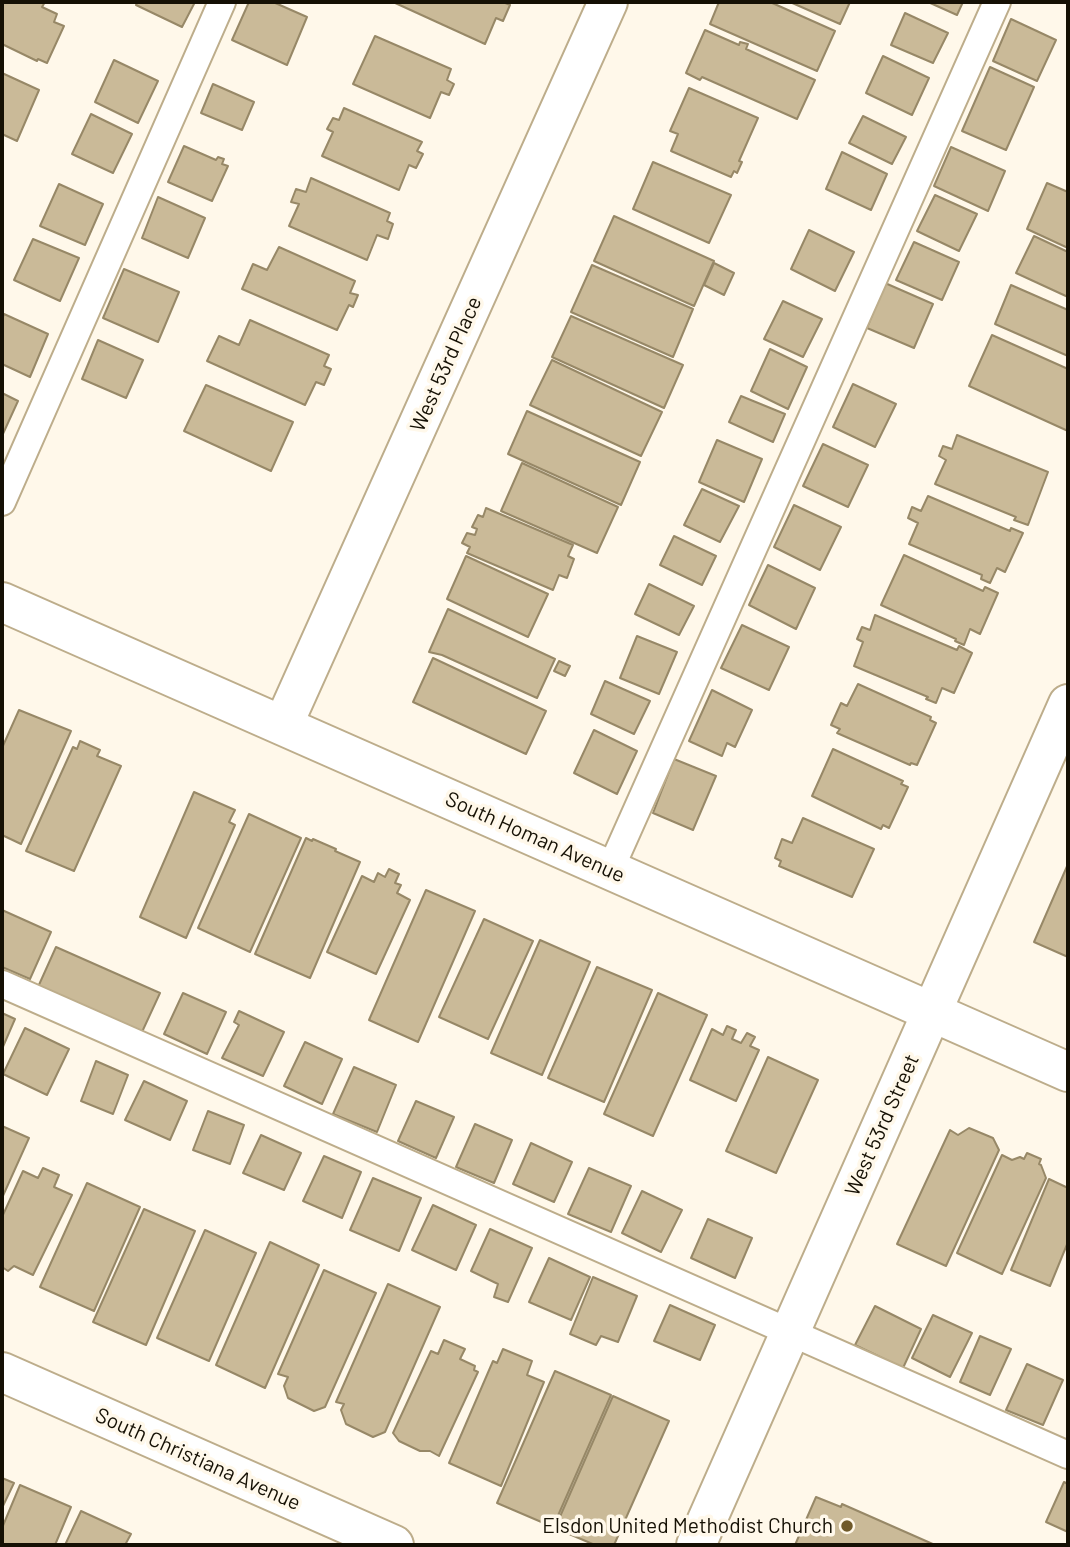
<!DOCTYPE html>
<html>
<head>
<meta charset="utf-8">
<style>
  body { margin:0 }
  #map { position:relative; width:1070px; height:1547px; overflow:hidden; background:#fff8ea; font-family:Barlow,sans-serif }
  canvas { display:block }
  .frame { position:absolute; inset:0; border:4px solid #151004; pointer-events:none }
</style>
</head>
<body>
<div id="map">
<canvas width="1070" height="1547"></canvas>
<div class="frame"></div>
</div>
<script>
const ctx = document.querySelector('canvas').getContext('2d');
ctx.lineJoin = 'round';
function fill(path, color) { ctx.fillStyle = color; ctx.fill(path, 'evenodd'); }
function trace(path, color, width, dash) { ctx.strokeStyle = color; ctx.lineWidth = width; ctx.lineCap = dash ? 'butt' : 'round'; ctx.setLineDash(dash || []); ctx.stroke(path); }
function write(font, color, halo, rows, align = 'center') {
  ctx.font = font + ' Barlow,sans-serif'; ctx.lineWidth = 7; ctx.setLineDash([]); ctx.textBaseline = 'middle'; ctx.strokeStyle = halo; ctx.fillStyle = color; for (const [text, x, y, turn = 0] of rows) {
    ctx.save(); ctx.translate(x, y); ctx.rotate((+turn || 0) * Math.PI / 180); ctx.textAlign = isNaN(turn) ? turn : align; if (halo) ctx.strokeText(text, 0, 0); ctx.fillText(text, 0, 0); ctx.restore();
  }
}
const building = new Path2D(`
  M2,2H45L42,7L57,14L54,22L64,26L47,63L38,59L37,61L2,44Z
  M137,2H195L182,27L136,5Z
  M249,2H273L307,17L287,65L232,40Z
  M393,2H503L510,5L503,21L496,18L485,44Z
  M719,2H770L835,31L817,71L710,24Z
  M790,2H850L840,24Z
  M928,2H963L957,15Z
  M905,13L948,33L933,63L891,45Z
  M1011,19L1056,40L1037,81L993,61Z
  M705,30L739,45L740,42L748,44L746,49L815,80L797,119L702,77L700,80L686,73Z
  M375,36L451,69L447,80L454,84L449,95L441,92L430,118L353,84Z
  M883,56L929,78L912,115L866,93Z
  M114,60L158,81L138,123L95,102Z
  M990,67L1034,87L1006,150L962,131Z
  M2,73L39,90L17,141L2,134Z
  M213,84L254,102L242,130L201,113Z
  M689,88L758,118L739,161L742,162L737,173L734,171L731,177L671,151L678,134L670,131Z
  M344,108L422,142L417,151L423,154L416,168L409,165L399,190L322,156L333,132L327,129L333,118L339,120Z
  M91,114L132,134L113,173L72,154Z
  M863,116L906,137L892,164L849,143Z
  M184,146L216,160L218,157L224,159L222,164L228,166L212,201L168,182Z
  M951,147L1005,171L988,211L934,186Z
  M842,152L887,174L871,210L826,189Z
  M653,162L731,195L709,243L633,209Z
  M311,178L390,213L387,221L393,224L388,239L377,235L367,260L289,226L299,204L291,202L296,189L306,192Z
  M1047,183L1068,192V248L1027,229Z
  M59,184L103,204L85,245L40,226Z
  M935,195L977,214L959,251L917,231Z
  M158,197L205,218L188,258L142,238Z
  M614,216L714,261L694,306L594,261Z
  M809,230L854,252L835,291L791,269Z
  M1034,236L1068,252V297L1016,273Z
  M33,239L79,258L60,301L14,280Z
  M914,242L959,262L942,300L896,280Z
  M279,247L355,281L350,293L358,295L353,307L349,305L337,330L242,289L253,264L267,270Z
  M714,263L734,273L724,295L704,285Z
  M592,265L693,309L673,357L571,312Z
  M124,269L179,292L158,342L103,318Z
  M885,283L933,304L914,348L867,328Z
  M1011,285L1068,310V356L995,324Z
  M783,301L822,319L803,357L764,339Z
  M4,314L48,334L30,377L2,364V320Z
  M571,316L683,365L664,408L552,357Z
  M250,320L329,355L324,366L331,369L324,385L316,382L305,405L207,361L219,336L239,345Z
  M992,335L1068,369V431L969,386Z
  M98,340L143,360L126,398L82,379Z
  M770,349L807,367L788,409L751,391Z
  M552,360L662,412L641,456L530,405Z
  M853,384L896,404L875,447L833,427Z
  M206,385L293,422L271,471L184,431Z
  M2,393L18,401L2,436Z
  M741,396L785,414L773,442L729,422Z
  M527,411L640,462L621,505L508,454Z
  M957,435L1048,472L1028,525L1014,520L1016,517L935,484L946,460L939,456L943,446L952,449Z
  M717,440L762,459L744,502L699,482Z
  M823,444L868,465L848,507L803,486Z
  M522,463L618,507L597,553L501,511Z
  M702,489L739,506L720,542L684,525Z
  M928,496L1010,531L1011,528L1023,533L1005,572L997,568L990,583L981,579L982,575L909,544L918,523L908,518L912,507L921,511Z
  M794,505L841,527L820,570L774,547Z
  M486,508L573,545L568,556L574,559L567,578L559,575L553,590L467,553L470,547L462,543L467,533L475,535L477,529L472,527L478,515L483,517Z
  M674,536L716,556L702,585L660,565Z
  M904,555L983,591L985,587L998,593L980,634L970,629L964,645L955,641L956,639L881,605Z
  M466,556L548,594L528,637L447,599Z
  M768,565L815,588L796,629L749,605Z
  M649,584L694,606L679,635L635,614Z
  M448,609L555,659L537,698L442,655L429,652Z
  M875,615L957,650L959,646L972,653L954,693L942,688L936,703L926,699L928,697L854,666L863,642L857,639L862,627L870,630Z
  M742,625L789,647L769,690L721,668Z
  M637,636L677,652L659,694L620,678Z
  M433,658L546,711L526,754L413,702Z
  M559,661L570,666L565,676L554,671Z
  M605,681L650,701L634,734L591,714Z
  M858,684L931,717L930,720L936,723L917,765L911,763L910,765L837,733L840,729L831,725L841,703L847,706Z
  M712,690L752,710L735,747L727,743L722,756L689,741Z
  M19,710L71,731L21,844L2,835V748Z
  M594,730L637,751L617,794L574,773Z
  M80,741L100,750L97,756L121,766L74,871L26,851L73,747L77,749Z
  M833,749L903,781L901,784L908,787L889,828L883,825L881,829L812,796Z
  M674,759L716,776L693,830L653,813Z
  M194,792L235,810L229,822L235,825L186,938L140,917Z
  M249,814L301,838L250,952L198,928Z
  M803,818L874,849L852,897L779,866L781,861L775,858L782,839L792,843Z
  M306,838L312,841L313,839L336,849L335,851L360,862L310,978L255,954Z
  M1068,864V957L1034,942Z
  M389,869L399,874L395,883L401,885L397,893L410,900L376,974L327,952L362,876L374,882L378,873L385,877Z
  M426,890L475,911L418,1042L369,1020Z
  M2,910L51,932L30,979L2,967Z
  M484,919L533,941L488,1039L439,1017Z
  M540,940L590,962L542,1075L491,1053Z
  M56,947L160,993L142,1032L38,987Z
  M597,967L652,990L604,1102L548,1078Z
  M183,993L226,1012L207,1054L164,1034Z
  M658,993L707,1015L653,1136L604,1114Z
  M239,1011L284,1032L263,1076L222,1058L239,1025L234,1022Z
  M2,1013L15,1019L2,1049Z
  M727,1026L736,1030L732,1039L741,1043L747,1033L755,1037L750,1046L759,1050L736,1101L690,1080L712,1029L723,1035Z
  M25,1028L69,1049L47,1095L3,1074Z
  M305,1042L342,1059L322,1104L284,1086Z
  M768,1057L818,1080L776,1173L726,1151Z
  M96,1061L128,1075L113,1114L81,1101Z
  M354,1067L396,1085L377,1132L333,1114Z
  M144,1081L187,1101L170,1140L125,1120Z
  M416,1101L454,1117L436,1158L398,1141Z
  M208,1111L244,1125L230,1164L193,1150Z
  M475,1124L512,1140L494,1183L456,1167Z
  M2,1126L29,1138L2,1198Z
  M969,1128L993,1138L999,1150L946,1266L897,1244L950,1130L958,1135Z
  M261,1135L301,1153L284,1190L243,1173Z
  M531,1143L572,1162L554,1202L513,1184Z
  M1027,1153L1041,1159L1039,1164L1041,1165L1046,1178L1002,1274L957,1253L1002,1155L1012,1160L1020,1157L1024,1159Z
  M324,1156L361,1172L342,1218L303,1201Z
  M43,1168L59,1175L54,1187L72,1195L33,1275L14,1266L8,1271L2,1267V1217L23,1171L38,1178Z
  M589,1168L631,1186L611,1232L568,1214Z
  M373,1178L421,1198L399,1251L350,1230Z
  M1049,1179L1068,1188V1242L1050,1286L1011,1270Z
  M87,1183L140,1207L94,1311L40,1287Z
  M642,1191L682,1210L661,1252L622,1233Z
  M433,1205L476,1225L456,1270L412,1250Z
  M144,1209L195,1231L146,1345L93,1322Z
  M708,1219L752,1238L735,1278L691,1258Z
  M490,1229L532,1248L508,1302L494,1297L498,1284L471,1271Z
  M205,1230L256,1253L209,1361L157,1338Z
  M270,1242L319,1265L265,1388L216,1365Z
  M549,1258L590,1277L571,1320L529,1302Z
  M324,1270L376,1293L325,1407L314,1411L288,1398L284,1386L288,1377L278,1374Z
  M593,1277L637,1296L618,1342L601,1336L596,1345L570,1334Z
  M388,1284L440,1307L385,1432L373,1437L346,1424L341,1410L344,1404L336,1402Z
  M670,1305L715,1325L700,1360L654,1341Z
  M875,1306L921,1329L903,1368L855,1345Z
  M933,1315L972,1333L950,1377L912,1358Z
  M980,1336L1011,1349L990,1395L960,1382Z
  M444,1340L465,1349L460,1359L475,1366L474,1370L478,1372L439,1456L430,1451H420L399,1441L393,1433L431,1351L438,1354Z
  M503,1349L532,1361L527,1375L544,1382L501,1486L449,1463L493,1361L497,1363Z
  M1027,1364L1063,1380L1043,1425L1006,1410Z
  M555,1371L611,1395L553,1527L497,1503Z
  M613,1396L669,1421L614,1545H595L555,1528Z
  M2,1478L14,1483L2,1508Z
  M1064,1482L1068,1484V1532L1046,1522Z
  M20,1485L71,1507L55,1545H2V1528Z
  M816,1497L841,1507L842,1504L935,1545H795Z
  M81,1511L131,1534L125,1545H65Z`);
fill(building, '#caba98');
trace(building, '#978867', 2);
const service = new Path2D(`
  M2,502L222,2
  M610,870L997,2
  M2,984L1068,1455`);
const minor = new Path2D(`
  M2,602L1068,1072
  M283,725L608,2
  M2,1372L394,1545
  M696,1545L1068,704`);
trace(service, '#bdad8b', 30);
trace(minor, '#bdad8b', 42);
trace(service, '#fff', 26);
trace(minor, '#fff', 38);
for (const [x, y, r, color] of [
  [847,1526,7,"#6f5929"]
]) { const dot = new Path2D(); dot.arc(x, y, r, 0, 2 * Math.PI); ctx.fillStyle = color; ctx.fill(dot); trace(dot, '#fff8ea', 2.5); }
write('21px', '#151004', '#fff8ea', [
  ["West 53rd Place",446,364,-66],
  ["South Homan Avenue",535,837,24],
  ["West 53rd Street",882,1125,-66],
  ["South Christiana Avenue",198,1459,24]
]);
write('21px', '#151004', '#fff8ea', [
  ["Elsdon United Methodist Church",833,1526]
], 'right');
</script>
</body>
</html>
